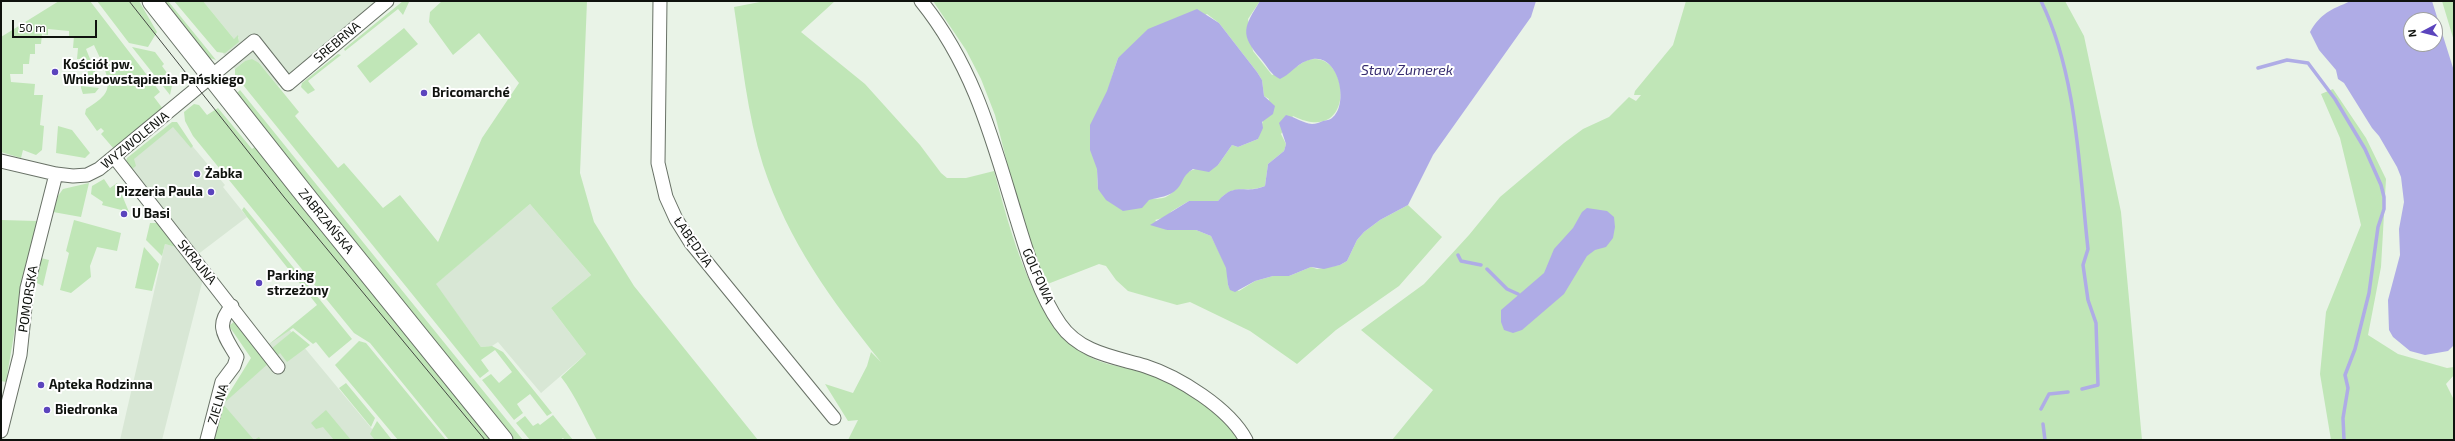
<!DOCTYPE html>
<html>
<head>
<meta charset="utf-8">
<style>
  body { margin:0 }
  #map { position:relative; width:2455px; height:441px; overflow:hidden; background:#e9f3e7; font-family:"Exo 2",sans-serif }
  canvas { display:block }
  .frame { position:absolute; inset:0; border:2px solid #0f120e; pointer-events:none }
  .north { position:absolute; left:2403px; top:12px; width:40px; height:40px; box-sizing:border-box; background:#fff; border:1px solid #9fa09f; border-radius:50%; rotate:263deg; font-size:11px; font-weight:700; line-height:16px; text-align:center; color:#0f120e }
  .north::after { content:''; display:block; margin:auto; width:14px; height:18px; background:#5b44bd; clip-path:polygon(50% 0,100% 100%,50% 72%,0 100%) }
  .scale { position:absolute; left:12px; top:20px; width:85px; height:18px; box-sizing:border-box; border:2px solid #0f120e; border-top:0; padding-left:5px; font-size:12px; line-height:14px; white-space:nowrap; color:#0f120e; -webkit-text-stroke:3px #fff; paint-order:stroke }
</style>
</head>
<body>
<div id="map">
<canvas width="2455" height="441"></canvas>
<div class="frame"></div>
<div class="north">N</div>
<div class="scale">50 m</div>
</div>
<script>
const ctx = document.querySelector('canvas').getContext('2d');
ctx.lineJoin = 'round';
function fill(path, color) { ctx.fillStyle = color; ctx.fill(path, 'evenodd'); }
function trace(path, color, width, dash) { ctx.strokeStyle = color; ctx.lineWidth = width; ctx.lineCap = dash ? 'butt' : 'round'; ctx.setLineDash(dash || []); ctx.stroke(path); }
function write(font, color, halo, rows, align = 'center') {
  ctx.font = font + ' "Exo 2",sans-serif'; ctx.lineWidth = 4; ctx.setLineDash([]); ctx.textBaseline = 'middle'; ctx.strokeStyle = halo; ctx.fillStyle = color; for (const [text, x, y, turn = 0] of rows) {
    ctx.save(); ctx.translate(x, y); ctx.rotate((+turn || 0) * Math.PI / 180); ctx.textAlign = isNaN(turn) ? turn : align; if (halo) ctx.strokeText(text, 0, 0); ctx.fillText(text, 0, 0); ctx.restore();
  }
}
fill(new Path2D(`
  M203,1H380L278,86L259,63L245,61L235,69L222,52L239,42V37L234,39Z
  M173,123L225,185L223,187L247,217L197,255L126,161Z
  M530,204L591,275L551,308L586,354L541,393L498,342L492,346L481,347L435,284Z
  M165,244L179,248L203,279L162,440H120Z
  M289,329L372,429L375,426L385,440H221L223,404L268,345Z`), '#d8e7d5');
fill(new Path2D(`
  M59,1H90L160,92L154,97L163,109L114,149L101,134L104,131L101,128L97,131L85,114L86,109C92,105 99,101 104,95C115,83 99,57 94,45L86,49L99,81L82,79L81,86L99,88L95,93L83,94L81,88V79H87L88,70L81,69L82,59H77L78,48H73L74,36H69V31L48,29V35L42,34L41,44H35V54H30L29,64H23V74H10L11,82L35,84L34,95H43L40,125L44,126L42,150L36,155L23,150L21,158L1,152V37Z
  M97,1H139L157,32L148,47L129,43Z
  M162,1H168L216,60L207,57Z
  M174,1H203L234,39L238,35L239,42L225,53L217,52Z
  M403,1L409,2L403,15L398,9L345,51L344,49Z
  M442,1H587L580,173L594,222L634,286L758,440H597C585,419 576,396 561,377L586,354L551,308L591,275L530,204L436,284L481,347L492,346L503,352L552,413L547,416L530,394L517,404L523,413L514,420L482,380L491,374L499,383L512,372L495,350L481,360L489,371L480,378L235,75V69L245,61L252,59L259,63L299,112L295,116L338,168L344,163L383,208L400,195L438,242L482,138L519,83L479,33L453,55L429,22L430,12Z
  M765,1H835L801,32L865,84L920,145L941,173L947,178H966L994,171C1010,229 1033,324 1088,356C1105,366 1127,367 1146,373C1190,387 1211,407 1241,440H848L858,420L848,421L825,384L853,393L867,366L871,352L881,362C831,300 788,241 763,165C747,114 742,59 734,7Z
  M933,1H1260L1248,19L1253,51L1272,75C1278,73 1287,72 1293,69C1300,65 1305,59 1315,59C1351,59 1354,146 1293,116L1281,134L1286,144L1284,151L1268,164L1265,186C1244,194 1235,182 1218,201H1189L1172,211L1166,217L1155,220L1167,230H1196L1211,236L1227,268L1228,286L1239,291L1255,281L1273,276H1289L1311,267L1317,269L1340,265L1347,261L1357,240L1364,232L1380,220L1408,205L1442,237L1399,286L1336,330L1297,364L1250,331L1190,302L1177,305L1128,291L1116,280L1106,266L1099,264L1045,285L1028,246L995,115L981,79L966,50ZM1207,14L1219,23L1257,72L1262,80L1264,96L1269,99C1266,113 1261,125 1258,139L1238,147L1232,145L1218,165C1209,168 1196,167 1188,172C1178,179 1177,194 1163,198C1142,202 1118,193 1098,189C1095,145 1104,99 1118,58Z
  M1686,1H2065L2084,36L2121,212L2142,440H1392L1433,390L1361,330L1424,284L1469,235L1500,197L1564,143L1583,129L1609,117L1629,97L1636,101L1641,95H1634L1635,91L1673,45Z
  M2442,1H2454V41Z
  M404,28L418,44L370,83L357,66Z
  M132,47L155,52L164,64L162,66L173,81L170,95Z
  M338,54L341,55L308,81L315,90L308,94L301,87L302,83Z
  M2333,89L2366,138L2386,179L2381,267L2368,335L2398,354L2447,368L2454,367V375L2446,384L2454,400V440H2331L2320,374L2326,312L2361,225L2340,138L2321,94Z
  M240,90L523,440H511L237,93Z
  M194,104L199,105L207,115L218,108L252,149L256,146L494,440H449L370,343L354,333L193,136L185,121L184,112Z
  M172,122H177L193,146L191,148L173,127L134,159L136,166L132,169L126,161L127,158Z
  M58,126L72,130L90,153L85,158L56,153Z
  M104,179L110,188L117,183L129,212L102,205L103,202L91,194L92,186Z
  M89,183L81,217L53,212L58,196L63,189Z
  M244,207L352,339L329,358L316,342L313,344L293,328L268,345L317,305L247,217L242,210Z
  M1,220L37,221L29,264L26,263L6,382L1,381Z
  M74,220L121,233L117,251L97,247L90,266L91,277L71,293L60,290L69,253L66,251Z
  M150,223H160L179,248L165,244L162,256L146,240Z
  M144,247L159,264L152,291L135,288Z
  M41,258L49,260L43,286L37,283L36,280Z
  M237,319L270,362L223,404L254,440L259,437L261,440H212L223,403L251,358L229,326Z
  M293,331L310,345L287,362L280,353L277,356L271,349Z
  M359,341L366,343L446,440H398L335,365Z
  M346,383L375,418L371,427L339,388Z
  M326,410L351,440H334L323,427L316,429L311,423Z
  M553,415L573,440H565L563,438L560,440H530L516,423L525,416L533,426L538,423L540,425Z
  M377,421L392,440H375L370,434Z`), '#c0e6b7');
fill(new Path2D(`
  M1260,1H1536L1531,17L1433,155L1408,205L1380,220L1364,232L1357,240L1347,261L1340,265L1324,269L1311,267L1289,276H1273L1255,281L1235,292L1230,290L1228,285L1226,268L1211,236L1196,230H1167L1150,225L1189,201H1218C1236,181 1243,195 1265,186L1268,164L1284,151L1286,144L1279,123L1286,115C1295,117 1303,123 1312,124C1316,124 1320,122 1323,121C1326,120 1330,120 1332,118C1349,106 1340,55 1313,59C1297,62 1293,73 1280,79C1270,74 1268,67 1261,59C1239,34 1244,27 1260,1Z
  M2351,1H2432L2454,71V345L2448,351L2425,355L2410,351L2393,337L2389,330L2388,300L2400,255L2399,229L2404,202L2401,177L2397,167L2379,136L2372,128L2344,83L2338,79L2336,70L2319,50L2310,32C2321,13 2330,10 2351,1ZM2411,20H2435V44H2411Z
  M1197,9L1219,23L1257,72L1262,80L1264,96L1275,106L1273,114L1262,122L1263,128L1258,139L1238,147L1232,145L1218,165L1209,172L1193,169C1181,177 1184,182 1177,189C1169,197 1159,197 1149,200L1142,208L1123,211L1106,200L1098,189L1097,169L1090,150V125L1107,91L1118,58L1148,29Z
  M1587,208L1607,211L1614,217L1615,227L1613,238L1606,247L1595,250L1587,256L1564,294L1522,330L1513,333L1504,330L1501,322V310L1544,273L1554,249L1573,228L1582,212Z`), '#aface6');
trace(new Path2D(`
  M2041,1C2077,74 2079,168 2088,249L2083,265L2088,300L2096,323L2098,385L2082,389
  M2258,68L2287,60L2308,63L2335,99L2365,149L2381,185L2384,197V209L2378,227L2369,293L2355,349L2345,375L2348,388L2343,418L2344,440
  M1458,255L1461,261L1481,265
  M1487,269L1507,289L1518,294
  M2041,409L2049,394L2068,392
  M2043,424L2045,440`), '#aface6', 3.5);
const minor = new Path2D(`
  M660,1L658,163L666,197L676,219L691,243L834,418
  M921,1C972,64 991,134 1014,210C1025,246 1038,293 1060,324C1080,353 1115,357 1145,366C1179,377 1229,408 1246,440
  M115,158L278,367
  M1,161L56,174L73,176L87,175L99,169L254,41L288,84L387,1
  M1,431L20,355L27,288L56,174
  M207,440L222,382L234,366L237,357C225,336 214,326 232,306`);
const secondary = new Path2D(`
  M152,1L309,200L503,440`);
trace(minor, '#687166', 15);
trace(secondary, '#687166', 21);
trace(minor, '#fff', 13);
trace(secondary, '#fff', 19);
trace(new Path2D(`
  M129,1L284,197L485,440`), '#444943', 1);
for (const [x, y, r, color] of [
  [55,72,4,"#5b44bd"],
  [424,93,4,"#5b44bd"],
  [197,174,4,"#5b44bd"],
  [211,192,4,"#5b44bd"],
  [124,214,4,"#5b44bd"],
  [259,283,4,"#5b44bd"],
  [41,385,4,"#5b44bd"],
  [47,410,4,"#5b44bd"]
]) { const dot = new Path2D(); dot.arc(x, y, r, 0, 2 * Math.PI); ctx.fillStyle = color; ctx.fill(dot); trace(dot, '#fff', 1.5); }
write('13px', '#0f120e', '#fff', [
  ["SREBRNA",337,42,-40],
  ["WYZWOLENIA",135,140,-39],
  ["ZABRZAŃSKA",326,221,51],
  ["ŁABĘDZIA",693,242,55],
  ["SKRAJNA",197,262,51],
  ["GOLFOWA",1038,276,66],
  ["POMORSKA",28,299,-81],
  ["ZIELNA",218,404,-73]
]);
write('bold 13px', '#0f120e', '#fff', [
  ["Kościół pw.",63,65],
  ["Wniebowstąpienia Pańskiego",63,80],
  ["Bricomarché",432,93],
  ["Żabka",205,174],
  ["Pizzeria Paula",203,192,"right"],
  ["U Basi",132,214],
  ["Parking",267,276],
  ["strzeżony",267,291],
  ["Apteka Rodzinna",49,385],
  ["Biedronka",55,410]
], 'left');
write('italic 14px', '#362c6f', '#fff', [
  ["Staw Zumerek",1407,70]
]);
</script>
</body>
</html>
